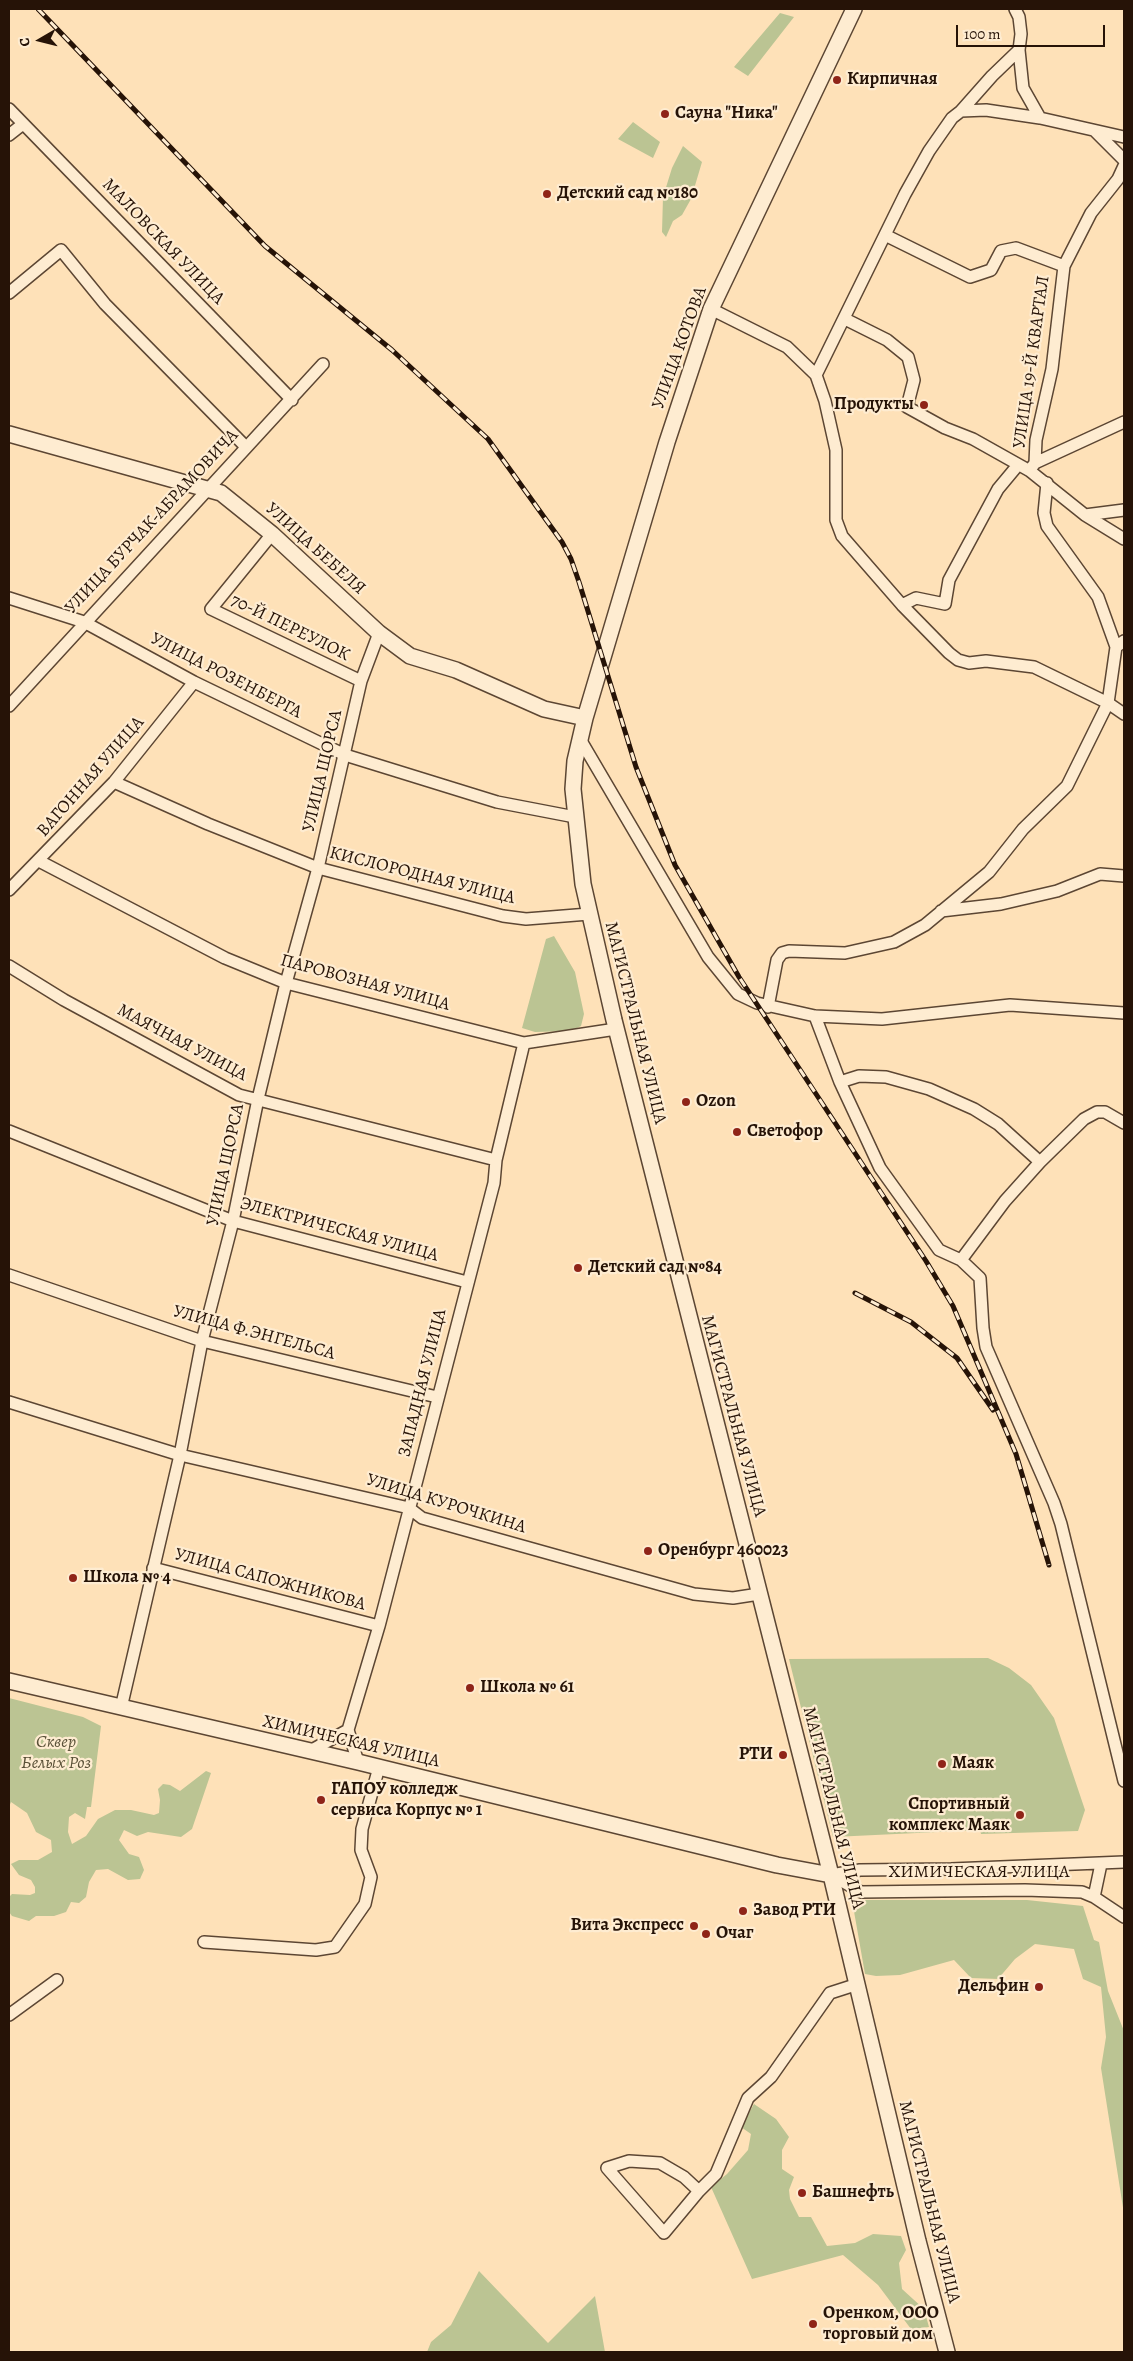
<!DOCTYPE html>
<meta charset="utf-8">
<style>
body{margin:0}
#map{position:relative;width:1133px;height:2361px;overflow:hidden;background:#fee1b8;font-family:Alegreya,serif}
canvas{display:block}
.frame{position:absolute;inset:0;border:10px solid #261307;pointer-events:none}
.north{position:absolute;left:15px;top:15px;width:50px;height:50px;-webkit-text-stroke:4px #feecd1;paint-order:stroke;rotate:262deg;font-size:14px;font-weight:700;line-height:20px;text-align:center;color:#261307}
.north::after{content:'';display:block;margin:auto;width:18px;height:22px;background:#261307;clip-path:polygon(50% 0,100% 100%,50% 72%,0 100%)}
.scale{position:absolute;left:956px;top:25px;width:149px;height:22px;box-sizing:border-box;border:2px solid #261307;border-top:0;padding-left:6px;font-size:15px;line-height:18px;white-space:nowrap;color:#261307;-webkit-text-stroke:4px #feecd1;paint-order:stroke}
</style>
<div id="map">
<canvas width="1133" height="2361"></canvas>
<div class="frame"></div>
<div class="north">С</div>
<div class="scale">100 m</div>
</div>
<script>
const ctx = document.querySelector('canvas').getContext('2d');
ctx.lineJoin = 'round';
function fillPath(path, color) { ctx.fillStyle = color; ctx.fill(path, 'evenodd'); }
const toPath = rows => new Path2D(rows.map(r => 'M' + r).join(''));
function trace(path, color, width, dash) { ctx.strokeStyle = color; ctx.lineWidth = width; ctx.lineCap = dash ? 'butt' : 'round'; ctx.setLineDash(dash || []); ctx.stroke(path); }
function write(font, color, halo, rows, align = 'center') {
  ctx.font = font + ' Alegreya,serif'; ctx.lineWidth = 4.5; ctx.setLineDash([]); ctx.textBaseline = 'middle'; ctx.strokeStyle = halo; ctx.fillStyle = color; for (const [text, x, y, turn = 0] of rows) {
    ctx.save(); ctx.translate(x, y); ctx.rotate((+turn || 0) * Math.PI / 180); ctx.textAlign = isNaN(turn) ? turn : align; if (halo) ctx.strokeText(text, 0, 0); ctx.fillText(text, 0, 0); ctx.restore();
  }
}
const green = toPath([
 [780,13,794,17,748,76,734,67],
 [633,122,660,142,653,158,618,139],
 [683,146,702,162,691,199,682,215,673,221,666,237,662,232,663,197,672,168],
 [554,936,575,972,584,1014,581,1026,571,1031,535,1032,522,1028,546,939],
 [988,1658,1009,1668,1031,1685,1054,1718,1085,1810,1078,1831,981,1834,980,1830,833,1837,789,1659],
 [9,1698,83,1717,101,1726,91,1807,87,1807,85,1819,75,1813,69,1817,68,1832,72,1844,86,1836,98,1819,115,1810,131,1810,154,1815,159,1813,160,1800,158,1789,163,1784,170,1785,180,1791,206,1771,211,1773,192,1829,181,1837,148,1832,137,1836,124,1830,119,1840,129,1854,139,1857,144,1870,140,1879,128,1880,108,1869,96,1870,89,1882,86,1897,79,1903,71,1902,66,1912,54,1916,36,1916,29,1921,12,1916,9,1912,9,1897,12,1894,30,1895,35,1893,35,1887,31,1880,19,1875,11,1864,19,1860,38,1860,52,1852,51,1840,36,1832,27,1813,11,1802,9,1807],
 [852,1900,1027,1900,1083,1906,1094,1940,1099,1942,1108,1991,1124,2031,1124,2214,1101,2068,1106,2037,1101,1987,1083,1979,1074,1949,1035,1944,1015,1959,998,1979,971,1978,954,1960,900,1975,876,1976,865,1974],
 [754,2104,776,2119,789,2137,782,2150,782,2169,794,2177,789,2190,790,2199,799,2217,811,2217,827,2246,855,2243,873,2234,901,2236,906,2250,899,2263,902,2289,924,2309,929,2327,911,2329,878,2285,843,2255,752,2279,711,2187,727,2174,748,2150,751,2134,741,2127],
 [479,2271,548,2343,595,2296,605,2352,427,2352,431,2342,451,2325]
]);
const minor = toPath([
 [1015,9,1019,17,1021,34,1019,50,1023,88,1040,118],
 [9,109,292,400],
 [961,111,992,76,1019,50],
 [1095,131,1124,160],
 [9,135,23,124],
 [885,235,970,277,991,270,1001,251,1016,248,1064,266],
 [9,293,61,250,105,304,246,447],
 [711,309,787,347,816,375,825,401,836,450,836,520,842,536,902,605,949,653,958,660,969,663,986,661,1034,667,1108,703,1124,714],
 [845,319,887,340,908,357,914,380,907,407,945,428,973,439,1030,471,1085,515,1124,539],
 [816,375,905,194,929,151,952,118,961,111,986,110,1040,118,1124,137],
 [1035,463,1036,440,1052,369,1064,266,1091,213,1118,179,1124,166],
 [1032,467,1035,463,1124,422],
 [1047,483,1044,513,1047,526,1098,597,1116,647],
 [1085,515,1124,510],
 [272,534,211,609,361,681],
 [9,598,84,622,194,682,345,755,497,802,575,817],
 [902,605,916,598,945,604,949,580,998,489,1018,465],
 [9,706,323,364],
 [580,739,708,957,738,994,757,1003,815,1016,882,1019,1010,1005,1124,1013],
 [114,782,208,824,318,868,503,916,526,919,589,914],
 [39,861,225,958,286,983,524,1043,616,1029],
 [9,890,114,782,194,682],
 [941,911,1001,904,1057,891,1100,874,1124,876],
 [9,966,64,1000,239,1095,496,1160],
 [768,1007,777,960,782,953,789,951,845,953,894,942,925,925,989,872,1023,829,1067,786,1108,703,1116,647,1124,641],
 [815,1016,840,1082,880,1168,939,1250,961,1260,980,1278,983,1328,986,1347,1054,1503,1061,1524,1124,1781],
 [840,1082,859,1076,886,1077,929,1089,974,1109,998,1124,1040,1162,1005,1201,961,1260],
 [9,1131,233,1221,467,1282],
 [1040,1162,1084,1119,1097,1112,1105,1112,1124,1123],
 [9,1275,202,1341,437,1397],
 [9,1402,180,1455,409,1508,422,1518,694,1594,733,1598,759,1594],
 [153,1568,379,1626],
 [121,1708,180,1455,202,1341,233,1221,258,1099,286,983,318,868,361,681,379,633],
 [348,1730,379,1626,494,1183,496,1160,524,1043],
 [310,1751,348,1730,358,1762],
 [831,1875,861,1892,1025,1890,1082,1892,1094,1897,1124,1917],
 [831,1875,860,1870,951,1869,1124,1862],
 [1094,1897,1101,1864],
 [204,1942,316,1950,335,1947,365,1904,371,1877,361,1850,362,1829,379,1767],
 [9,2015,57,1980],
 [699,2191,664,2233,607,2168,629,2161,660,2163,684,2177,699,2191,716,2174,748,2098,771,2077,830,1993,858,1984]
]);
const tertiary = toPath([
 [854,9,711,309,667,442,585,718,575,761,573,789,583,884,614,1020,831,1875,918,2241,947,2352],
 [9,434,221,493,272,534,379,633,410,656,456,670,544,709,585,718],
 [9,1681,358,1762,777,1865,831,1875]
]);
const rail = toPath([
 [38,9,265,246,392,350,488,439,562,542,571,559,579,582,636,767,675,865,739,977,926,1261,953,1306,1016,1454,1049,1565],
 [855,1293,911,1322,957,1358,993,1410]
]);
const markers = [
 [837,80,5,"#8f2418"],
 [665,114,5,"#8f2418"],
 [547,194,5,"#8f2418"],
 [924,405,5,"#8f2418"],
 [686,1102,5,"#8f2418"],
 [737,1132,5,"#8f2418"],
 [578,1268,5,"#8f2418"],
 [648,1551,5,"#8f2418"],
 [73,1578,5,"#8f2418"],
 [470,1688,5,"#8f2418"],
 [783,1755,5,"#8f2418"],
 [942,1764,5,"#8f2418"],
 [321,1800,5,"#8f2418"],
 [1020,1815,5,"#8f2418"],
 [743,1911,5,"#8f2418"],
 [694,1926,5,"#8f2418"],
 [706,1934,5,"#8f2418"],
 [1039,1987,5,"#8f2418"],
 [802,2193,5,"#8f2418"],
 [813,2324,5,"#8f2418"]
];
const poiNames = [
 ["Кирпичная",847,80],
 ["Сауна \"Ника\"",675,114],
 ["Детский сад №180",557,194],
 ["Продукты",914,405,"right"],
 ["Ozon",696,1102],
 ["Светофор",747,1132],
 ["Детский сад №84",588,1268],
 ["Оренбург 460023",658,1551],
 ["Школа № 4",83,1578],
 ["Школа № 61",480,1688],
 ["РТИ",773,1755,"right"],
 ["Маяк",952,1764],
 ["ГАПОУ колледж",331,1790],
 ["сервиса Корпус № 1",331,1811],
 ["Спортивный",1010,1805,"right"],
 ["комплекс Маяк",1010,1826,"right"],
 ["Завод РТИ",753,1911],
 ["Вита Экспресс",684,1926,"right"],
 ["Очаг",716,1934],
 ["Дельфин",1029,1987,"right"],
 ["Башнефть",812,2193],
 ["Оренком, ООО",823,2314],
 ["торговый дом",823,2335]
];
const streetNames = [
 ["МАЛОВСКАЯ УЛИЦА",163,242,46],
 ["УЛИЦА КОТОВА",680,348,-70],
 ["УЛИЦА 19-Й КВАРТАЛ",1032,362,-82],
 ["УЛИЦА БУРЧАК-АБРАМОВИЧА",152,522,-47],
 ["УЛИЦА БЕБЕЛЯ",315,549,42],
 ["70-Й ПЕРЕУЛОК",290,628,26],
 ["УЛИЦА РОЗЕНБЕРГА",226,676,27],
 ["УЛИЦА ЩОРСА",323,771,-77],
 ["ВАГОННАЯ УЛИЦА",91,777,-49],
 ["КИСЛОРОДНАЯ УЛИЦА",422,876,14],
 ["ПАРОВОЗНАЯ УЛИЦА",365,983,15],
 ["МАГИСТРАЛЬНАЯ УЛИЦА",635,1023,76],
 ["МАЯЧНАЯ УЛИЦА",182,1043,28],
 ["УЛИЦА ЩОРСА",226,1165,-78],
 ["ЭЛЕКТРИЧЕСКАЯ УЛИЦА",339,1230,15],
 ["УЛИЦА Ф.ЭНГЕЛЬСА",254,1333,15],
 ["ЗАПАДНАЯ УЛИЦА",423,1383,-76],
 ["МАГИСТРАЛЬНАЯ УЛИЦА",733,1416,75],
 ["УЛИЦА КУРОЧКИНА",446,1504,17],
 ["УЛИЦА САПОЖНИКОВА",270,1580,15],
 ["ХИМИЧЕСКАЯ УЛИЦА",351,1742,13],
 ["МАГИСТРАЛЬНАЯ УЛИЦА",833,1808,76],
 ["ХИМИЧЕСКАЯ УЛИЦА",979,1873],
 ["МАГИСТРАЛЬНАЯ УЛИЦА",929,2202,76]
];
const parkNames = [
 ["Сквер",56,1743],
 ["Белых Роз",56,1764]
];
fillPath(green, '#bbc493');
trace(minor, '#5c4633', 14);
trace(tertiary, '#5c4633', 18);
trace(minor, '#feecd1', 11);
trace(tertiary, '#feecd1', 15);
trace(rail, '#261307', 5);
trace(rail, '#feecd1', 3, [9]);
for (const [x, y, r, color] of markers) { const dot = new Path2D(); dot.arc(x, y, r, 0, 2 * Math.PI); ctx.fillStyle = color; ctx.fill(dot); trace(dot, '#feecd1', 2); }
write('bold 18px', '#261307', '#feecd1', poiNames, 'left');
write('18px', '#261307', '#feecd1', streetNames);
write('italic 18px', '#5a5138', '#feecd1', parkNames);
</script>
